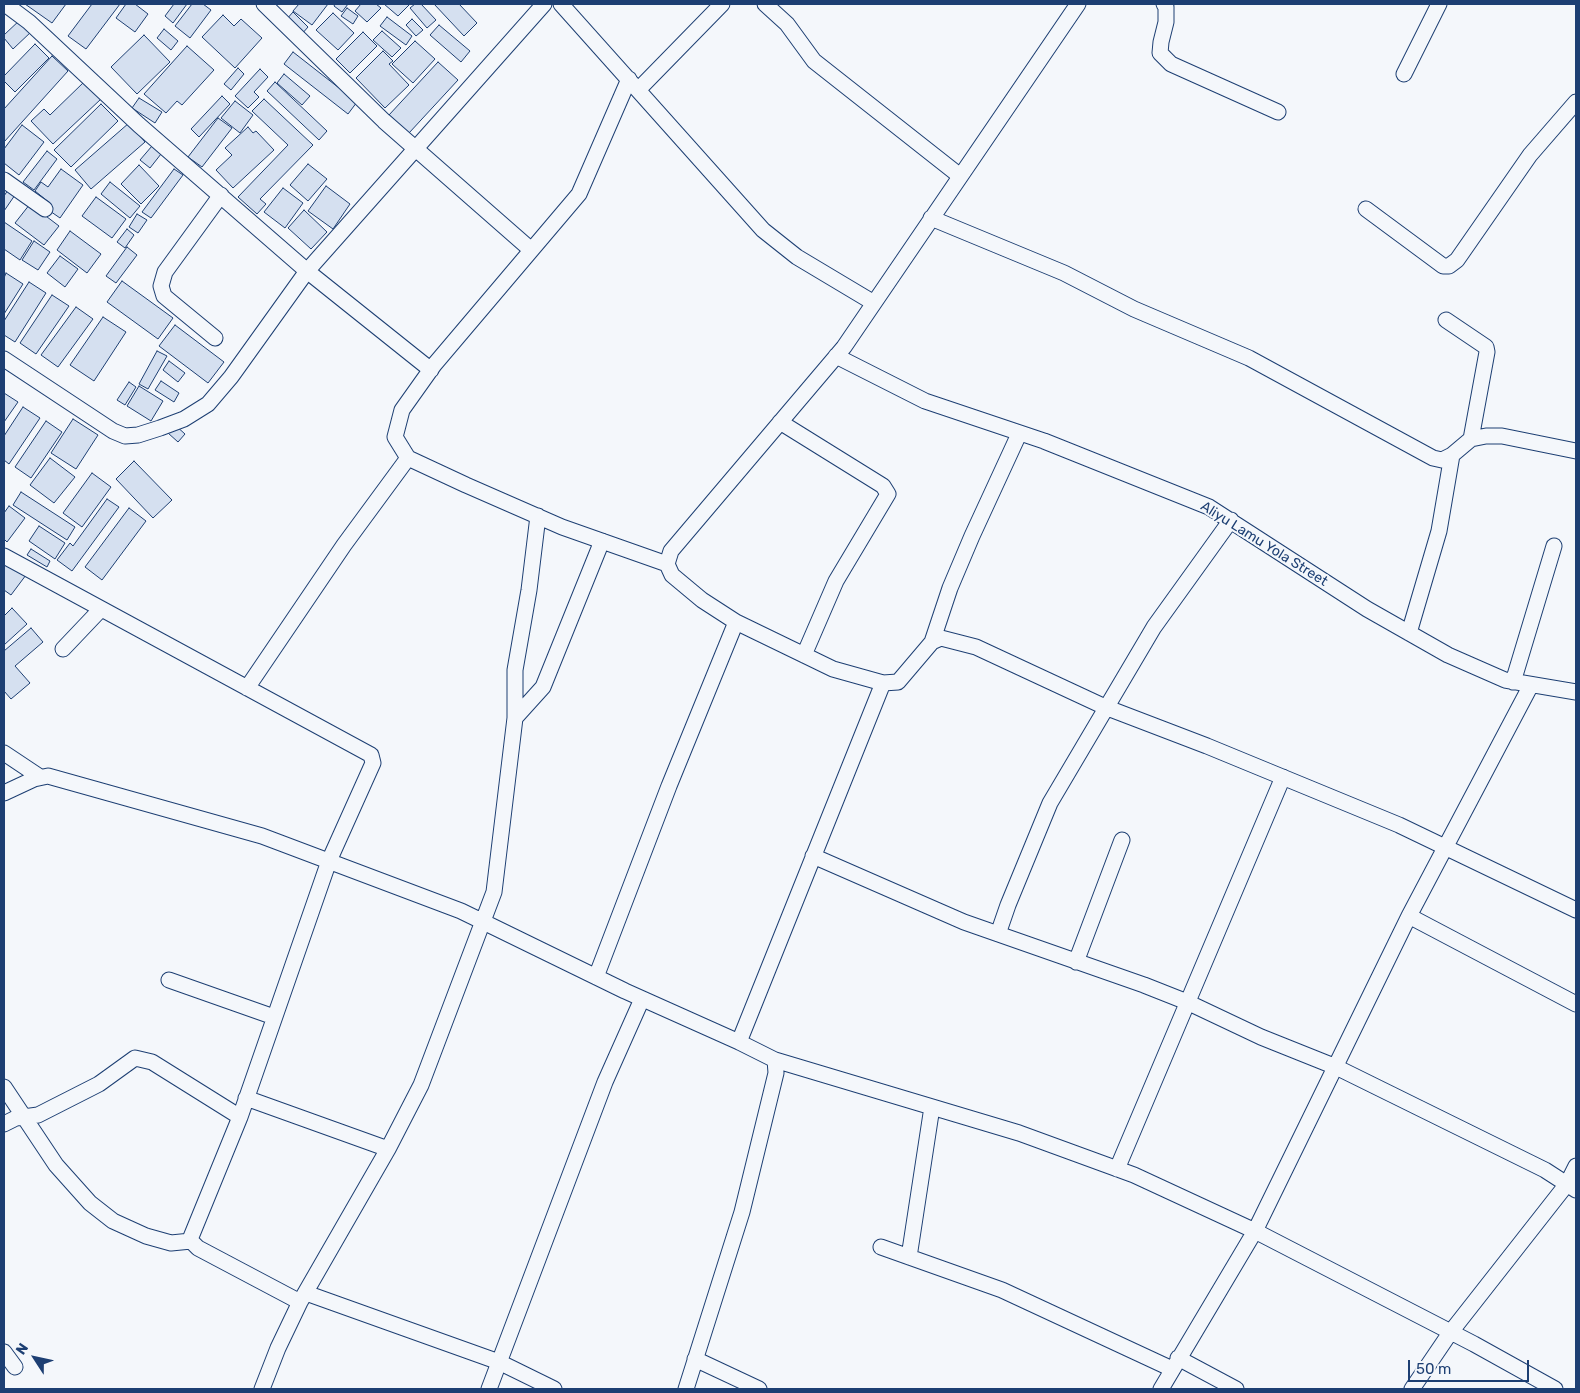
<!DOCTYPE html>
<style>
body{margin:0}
#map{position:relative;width:1580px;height:1393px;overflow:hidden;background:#f4f7fb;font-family:Rubik,sans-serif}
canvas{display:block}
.frame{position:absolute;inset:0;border:5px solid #1d3f73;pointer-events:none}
.north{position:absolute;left:10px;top:1333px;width:50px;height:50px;-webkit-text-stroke:4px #f4f7fb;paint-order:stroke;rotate:305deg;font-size:14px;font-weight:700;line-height:20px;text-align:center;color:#1d3f73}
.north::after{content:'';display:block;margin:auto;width:18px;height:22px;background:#1d3f73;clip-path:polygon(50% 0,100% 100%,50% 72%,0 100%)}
.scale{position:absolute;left:1408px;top:1360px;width:121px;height:22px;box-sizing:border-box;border:2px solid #1d3f73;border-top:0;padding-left:6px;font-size:15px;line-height:18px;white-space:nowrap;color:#1d3f73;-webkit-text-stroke:4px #f4f7fb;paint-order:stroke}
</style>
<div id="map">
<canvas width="1580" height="1393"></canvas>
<div class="frame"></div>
<div class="north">N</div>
<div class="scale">50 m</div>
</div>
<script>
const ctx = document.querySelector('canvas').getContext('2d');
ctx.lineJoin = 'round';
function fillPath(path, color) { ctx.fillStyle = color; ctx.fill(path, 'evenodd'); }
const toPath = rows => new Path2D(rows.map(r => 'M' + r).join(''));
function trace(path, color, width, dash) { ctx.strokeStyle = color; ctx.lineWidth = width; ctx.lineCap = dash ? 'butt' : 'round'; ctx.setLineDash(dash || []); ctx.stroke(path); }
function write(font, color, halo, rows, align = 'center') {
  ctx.font = font + ' Rubik,sans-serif'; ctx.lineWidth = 4; ctx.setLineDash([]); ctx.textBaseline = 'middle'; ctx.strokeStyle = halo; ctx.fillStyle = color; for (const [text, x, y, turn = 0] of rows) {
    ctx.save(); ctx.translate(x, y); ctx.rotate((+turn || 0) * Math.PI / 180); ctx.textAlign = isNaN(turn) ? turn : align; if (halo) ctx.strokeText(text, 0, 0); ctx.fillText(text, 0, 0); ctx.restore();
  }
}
const building = toPath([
 [25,4,66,4,52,23,25,4],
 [92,4,120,4,86,49,68,36,92,4],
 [126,4,135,4,148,14,135,32,116,18,126,4],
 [174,4,187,4,173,23,165,16,174,4],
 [192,4,203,4,211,10,190,38,175,26,192,4],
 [299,4,328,4,312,25,293,11,299,4],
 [335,4,348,4,342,12,334,6,335,4],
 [361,4,376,4,381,8,367,22,355,11,361,4],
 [384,4,410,4,398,16,384,4],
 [415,4,421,4,436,20,427,28,410,8,415,4],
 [434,4,459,4,477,23,464,36,434,4],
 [347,8,358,16,353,24,341,16,347,8],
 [293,12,308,27,301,35,286,20,293,12],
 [333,13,354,33,338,50,316,30,333,13],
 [223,15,234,26,241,19,262,38,235,68,202,37,223,15],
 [387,17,412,36,406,45,380,26,387,17],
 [21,19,32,31,13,49,4,38,4,35,21,19],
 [412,19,423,30,416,36,406,25,412,19],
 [439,25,470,51,461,62,430,35,439,25],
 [164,29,178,41,171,50,157,38,164,29],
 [382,31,401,48,392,57,373,40,382,31],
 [363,32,377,46,350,73,336,59,363,32],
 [144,35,170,62,137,94,111,67,144,35],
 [415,41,435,59,413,83,392,64,415,41],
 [35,44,49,58,15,92,4,81,4,76,35,44],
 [187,46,214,70,182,105,177,101,166,113,144,94,187,46],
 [383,51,393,61,389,64,409,85,385,108,356,78,383,51],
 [293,52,357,102,348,114,284,64,293,52],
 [52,56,68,71,4,142,4,109,52,56],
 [438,62,458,80,409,133,389,115,438,62],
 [238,68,244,74,231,90,224,84,238,68],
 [260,69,268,77,254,92,259,97,248,108,235,96,260,69],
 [284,74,310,96,302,105,277,83,284,74],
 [84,82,101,99,53,144,31,121,44,109,50,115,84,82],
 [275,82,327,131,319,140,267,91,275,82],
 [222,96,230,104,199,137,191,129,222,96],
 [139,98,162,112,155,123,132,108,139,98],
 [264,99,313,145,260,199,266,204,257,214,238,197,288,145,252,111,264,99],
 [235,101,253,115,240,133,221,118,235,101],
 [101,104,118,121,71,167,54,150,101,104],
 [218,118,232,128,202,167,188,157,218,118],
 [129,123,145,142,91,189,75,170,129,123],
 [22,125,44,142,19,175,4,163,4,149,22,125],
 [248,127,253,133,256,131,274,150,233,188,216,170,232,155,225,148,248,127],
 [152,146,161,154,150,168,140,160,152,146],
 [47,151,57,159,34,190,23,182,47,151],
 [308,164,327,179,308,201,290,185,308,164],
 [139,165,159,186,141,204,121,184,139,165],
 [61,169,83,185,60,218,47,209,51,204,35,191,41,182,48,187,61,169],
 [174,169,183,175,151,218,142,212,174,169],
 [110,182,140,206,130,218,101,194,110,182],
 [326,186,350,204,333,229,308,211,326,186],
 [283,188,303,203,285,228,264,212,283,188],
 [8,190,15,195,4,211,4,196,8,190],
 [96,197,126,219,112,238,82,216,96,197],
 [30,204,59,226,44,245,15,223,30,204],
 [304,210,327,232,311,249,288,228,304,210],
 [137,214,147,220,138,233,129,227,137,214],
 [4,222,32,241,20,260,4,249,4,222],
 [127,229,134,235,125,248,117,242,127,229],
 [70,231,101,254,87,273,57,250,70,231],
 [34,241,50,252,38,270,22,260,34,241],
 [127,247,137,255,116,283,106,276,127,247],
 [60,256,78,269,65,287,47,273,60,256],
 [6,273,23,284,4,314,4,278,6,273],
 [122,281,173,318,158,339,107,302,122,281],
 [29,282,46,293,15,342,4,335,4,321,29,282],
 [52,295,69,306,36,354,20,343,52,295],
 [76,307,93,319,58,367,41,355,76,307],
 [103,317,126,332,94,381,70,365,103,317],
 [175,325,224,362,208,383,159,346,175,325],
 [157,351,167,356,148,389,139,384,157,351],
 [169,361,185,373,178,382,163,370,169,361],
 [161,381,179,393,174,402,155,390,161,381],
 [129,382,136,387,125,405,117,400,129,382],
 [139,386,163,401,151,421,127,406,139,386],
 [4,393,18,402,4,422,4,393],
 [23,407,40,418,9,464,4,460,4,436,23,407],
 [73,419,98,435,76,469,51,453,73,419],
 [46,421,62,432,31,478,15,467,46,421],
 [175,425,185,434,178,442,168,433,175,425],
 [50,458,75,477,54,503,30,485,50,458],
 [134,461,172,500,153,518,116,479,134,461],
 [92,473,111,487,82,527,63,513,92,473],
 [21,492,75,527,67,540,13,505,21,492],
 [107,499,119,507,72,571,57,560,70,543,73,546,107,499],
 [9,506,25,518,7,542,4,539,4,513,9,506],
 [129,508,146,521,102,580,85,567,129,508],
 [39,526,65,543,55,559,29,541,39,526],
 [31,549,50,561,47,567,27,555,31,549],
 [4,558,26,575,11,595,4,590,4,558],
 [12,608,27,624,4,645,4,616,12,608],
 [31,628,43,642,15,666,30,683,11,699,4,691,4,651,31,628]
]);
const street = toPath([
 [5,4,29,22,139,125,307,271,431,370],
 [264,4,384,121,530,249],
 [561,4,763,230,797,257,874,303],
 [765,4,787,24,814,61,960,176],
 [1078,4,844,347,671,551,667,564,672,575,702,600,736,622,833,669,883,683,898,682,932,642,941,638,976,647,1105,707,1207,746,1399,825,1576,910],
 [1164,4,1166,7,1166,22,1161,42,1160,53,1171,64,1278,112],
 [1404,74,1439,4],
 [629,79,579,194,434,365,402,410,395,437,408,458,466,485,562,527,667,564],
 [638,90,722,4],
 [4,180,45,209],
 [1366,209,1443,266,1449,266,1457,260,1530,155,1576,102],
 [931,218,1064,273,1134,309,1249,358,1433,458,1442,460,1452,455,1471,439,1486,436,1502,436,1576,451],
 [1446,320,1486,347,1487,352,1471,439],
 [215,338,164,296,161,286,165,272,221,195],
 [836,356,925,401,1044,441,1209,507,1367,609,1448,655,1505,680,1576,692],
 [4,359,113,431,125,436,138,435,160,428,184,419,208,404,231,377,307,271,544,4],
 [780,422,883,486,888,494,836,581,804,655],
 [4,556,371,755,373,763,329,861,240,1117,191,1237,191,1241,198,1248,300,1302],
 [1409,633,1439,531,1452,455],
 [932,642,950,588,972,536,1019,434],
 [63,649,101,609],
 [1513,682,1554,546],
 [247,688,344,545,408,458],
 [515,718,543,687,602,541],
 [4,753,40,777],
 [4,793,34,779,48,776,262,836,461,911,625,991,739,1042,775,1060,776,1073,742,1212,686,1389],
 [813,856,964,922,1144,985,1187,1002,1261,1037,1336,1067,1545,1170,1576,1190],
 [1409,916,1576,1004],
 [998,934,1008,905,1050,803,1154,627,1231,520],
 [1076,962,1122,840],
 [596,977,669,786,736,622],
 [169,980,274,1017],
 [739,1042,883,683],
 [775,1060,1019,1133,1134,1175,1255,1231,1474,1344,1555,1389],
 [4,1087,56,1165,90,1203,113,1221,146,1236,171,1243,191,1241],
 [246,1098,388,1149],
 [4,1124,16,1118,38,1115,99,1084,135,1058,152,1062,240,1117],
 [1117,1169,1283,777],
 [881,1247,1002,1290,1172,1369],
 [909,1257,932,1107],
 [306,1293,499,1362,554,1389],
 [4,1352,15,1367],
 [1178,1358,1236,1389],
 [695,1359,759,1389],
 [262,1389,278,1348,300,1302,388,1149,421,1085,494,892,515,718,515,670,529,590,538,516],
 [489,1389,605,1082,642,999],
 [1161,1389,1255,1231,1409,916,1531,685],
 [1412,1389,1450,1333,1567,1184,1576,1166]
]);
const streetNames = [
 ["Aliyu Lamu Yola Street",1264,544,32]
];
fillPath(building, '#d5e0f0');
trace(building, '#1d3f73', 1);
trace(street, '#1d3f73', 17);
trace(street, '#f4f7fb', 15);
write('14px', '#1d3f73', '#f4f7fb', streetNames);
</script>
